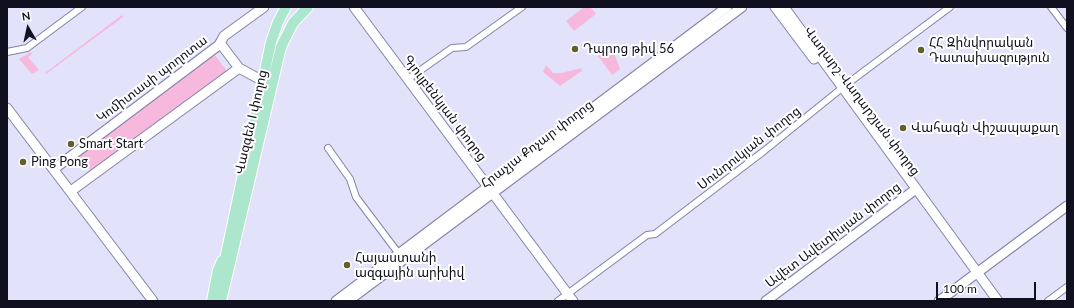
<!DOCTYPE html>
<meta charset="utf-8">
<style>
body{margin:0}
#map{position:relative;width:1074px;height:308px;overflow:hidden;background:#e2e3fb;font-family:Lato,sans-serif}
canvas{display:block}
.frame{position:absolute;inset:0;border:8px solid #10101e;pointer-events:none}
.north{position:absolute;left:8px;top:8px;width:40px;height:40px;-webkit-text-stroke:3px #fff;paint-order:stroke;rotate:351deg;font-size:11px;font-weight:700;line-height:16px;text-align:center;color:#10101e}
.north::after{content:'';display:block;margin:auto;width:14px;height:18px;background:#10101e;clip-path:polygon(50% 0,100% 100%,50% 72%,0 100%)}
.scale{position:absolute;left:936px;top:282px;width:100px;height:18px;box-sizing:border-box;border:2px solid #10101e;border-top:0;padding-left:5px;font-size:12px;line-height:14px;white-space:nowrap;color:#10101e;-webkit-text-stroke:3px #fff;paint-order:stroke}
</style>
<div id="map">
<canvas width="1074" height="308"></canvas>
<div class="frame"></div>
<div class="north">N</div>
<div class="scale">100 m</div>
</div>
<script>
const ctx = document.querySelector('canvas').getContext('2d');
ctx.lineJoin = 'round';
function fillPath(path, color) { ctx.fillStyle = color; ctx.fill(path, 'evenodd'); }
const toPath = rows => new Path2D(rows.map(r => 'M' + r).join(''));
function trace(path, color, width, dash) { ctx.strokeStyle = color; ctx.lineWidth = width; ctx.lineCap = dash ? 'butt' : 'round'; ctx.setLineDash(dash || []); ctx.stroke(path); }
function write(font, color, halo, rows, align = 'center') {
  ctx.font = font + ' Lato,"Noto Sans Armenian",sans-serif'; ctx.lineWidth = 4; ctx.setLineDash([]); ctx.textBaseline = 'middle'; ctx.strokeStyle = halo; ctx.fillStyle = color; for (const [text, x, y, turn = 0] of rows) {
    ctx.save(); ctx.translate(x, y); ctx.rotate((+turn || 0) * Math.PI / 180); ctx.textAlign = isNaN(turn) ? turn : align; if (halo) ctx.strokeText(text, 0, 0); ctx.fillText(text, 0, 0); ctx.restore();
  }
}
const green = toPath([
 [584,7,590,7,596,14,574,31,566,21],
 [122,15,123,17,46,74,45,73],
 [615,44,614,53,620,69,612,75,598,56],
 [31,52,32,54,28,57,39,70,32,74,19,59],
 [214,54,227,71,91,171,78,154],
 [546,65,553,73,561,73,581,68,582,71,560,86,543,72]
]);
const street = toPath([
 [1051,7,1067,28],
 [7,52,27,48,82,7],
 [408,79,452,48,466,47,522,7],
 [328,148,350,179,356,197,399,254],
 [558,301,647,235,655,234,764,151,847,84,950,7],
 [1048,301,1067,287]
]);
const secondary = toPath([
 [354,7,573,301],
 [775,7,814,59],
 [784,7,998,301],
 [220,43,239,68,263,81],
 [7,108,153,301],
 [54,169,219,45,224,36,264,7],
 [71,191,239,68],
 [336,301,727,7],
 [348,301,742,7],
 [766,301,916,189],
 [939,301,1067,206]
]);
const primary = toPath([
 [223,269,271,42,278,22,286,7],
 [212,301,218,270,222,261],
 [221,301,281,47,293,23,308,7]
]);
const markers = [
 [575,49,4,"#635e2a"],
 [921,50,4,"#635e2a"],
 [903,128,4,"#635e2a"],
 [71,144,4,"#635e2a"],
 [23,162,4,"#635e2a"],
 [347,265,4,"#635e2a"]
];
const poiNames = [
 ["ՀՀ Զինվորական",929,43],
 ["Դատախազություն",929,58],
 ["Դպրոց թիվ 56",583,49],
 ["Վահագն Վիշապաքաղ",911,128],
 ["Smart Start",79,144],
 ["Ping Pong",31,162],
 ["Հայաստանի",355,258],
 ["ազգային արխիվ",355,273]
];
const streetNames = [
 ["Կոմիտասի պողոտա",152,79,-37],
 ["Վաղարշ Վաղարշյան փողոց",862,101,53],
 ["Գյուլբենկյան փողոց",445,108,53],
 ["Վազգեն I փողոց",251,122,-77],
 ["Հրաչյա Քոչար փողոց",537,144,-37],
 ["Սունդուկյան փողոց",749,148,-38],
 ["Ավետ Ավետիսյան փողոց",833,235,-37]
];
fillPath(green, '#f6b8dc');
trace(street, '#8283a7', 8);
trace(secondary, '#8283a7', 11);
trace(primary, '#fff', 12);
trace(street, '#fff', 6);
trace(secondary, '#fff', 9);
trace(primary, '#ace6cc', 10);
for (const [x, y, r, color] of markers) { const dot = new Path2D(); dot.arc(x, y, r, 0, 2 * Math.PI); ctx.fillStyle = color; ctx.fill(dot); trace(dot, '#fff', 1.5); }
write('13px', '#10101e', '#fff', poiNames, 'left');
write('13px', '#10101e', '#fff', streetNames);
</script>
